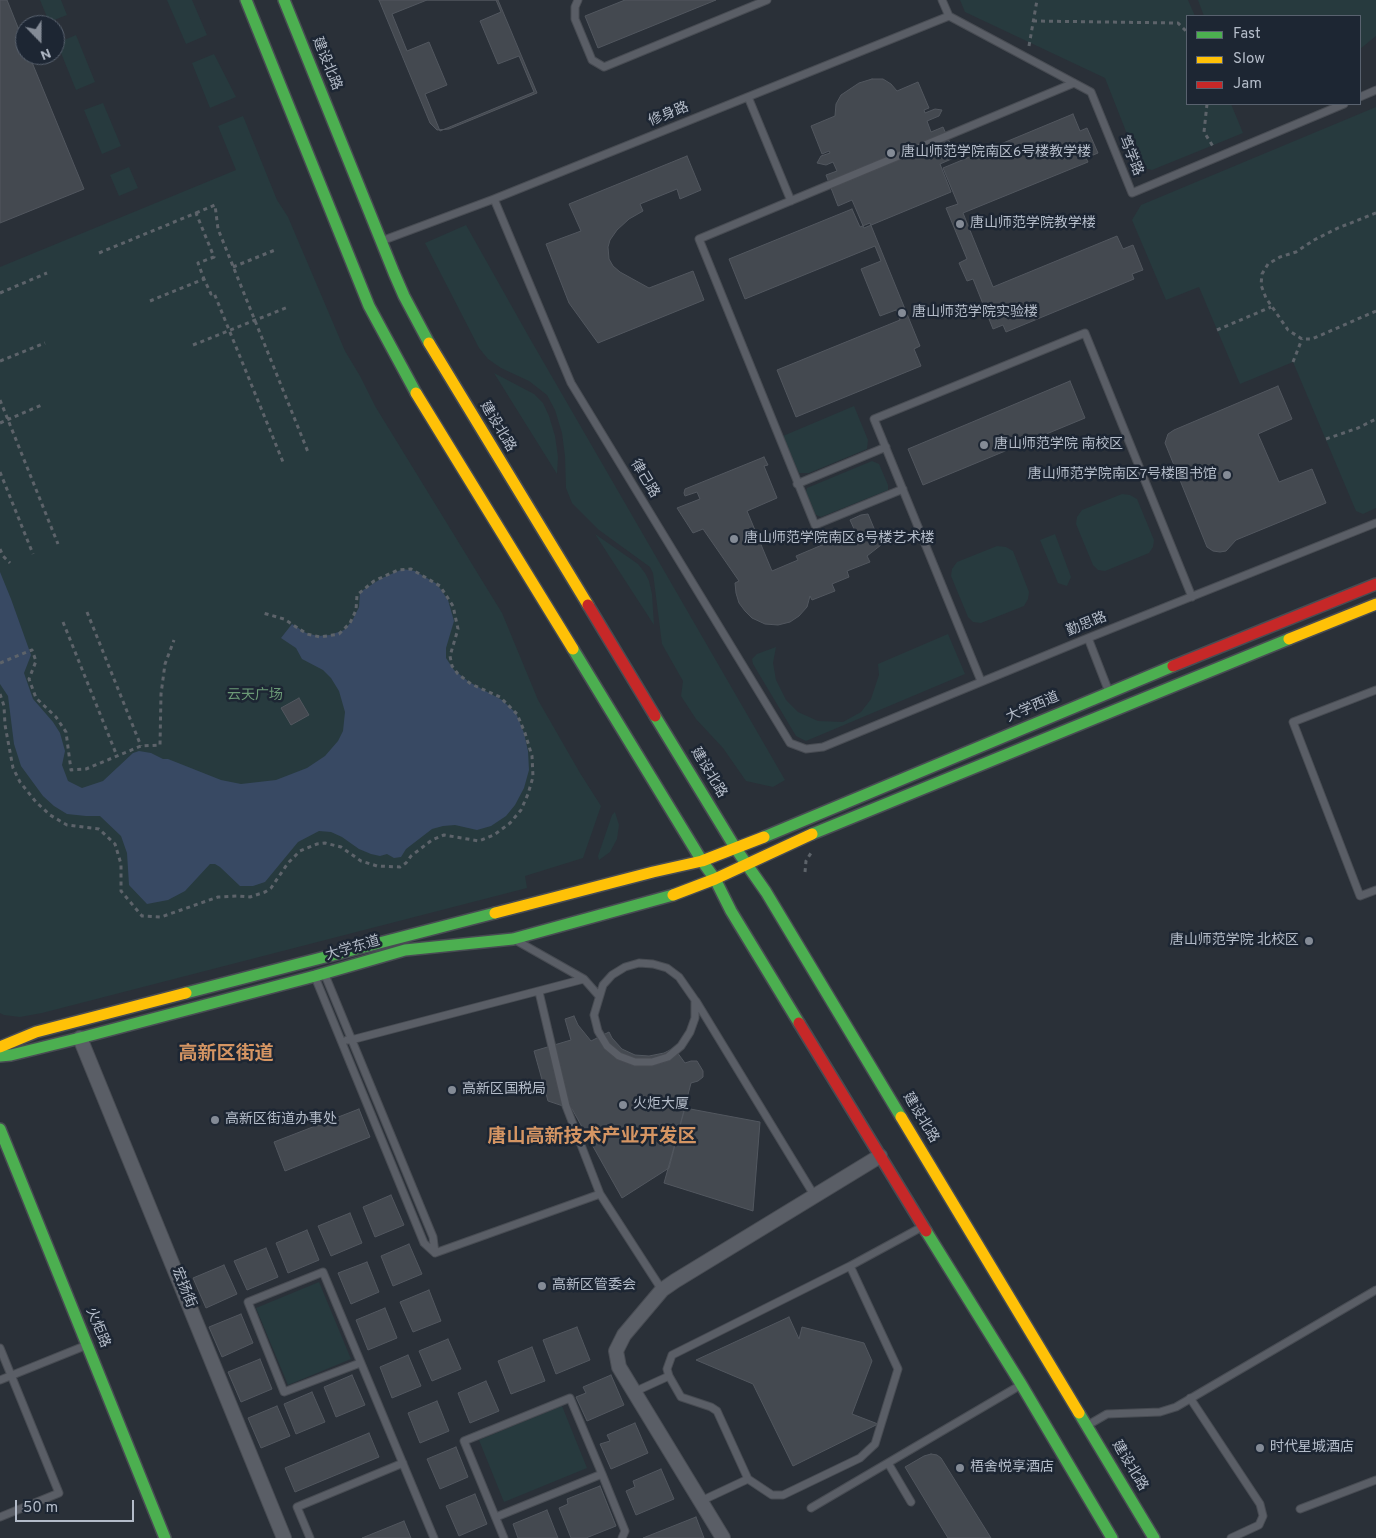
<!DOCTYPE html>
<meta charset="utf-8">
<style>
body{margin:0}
#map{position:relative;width:1376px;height:1538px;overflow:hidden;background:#2a3038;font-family:Overpass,sans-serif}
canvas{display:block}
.legend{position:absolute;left:1186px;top:15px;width:175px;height:90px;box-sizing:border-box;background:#1d2633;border:1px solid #59626f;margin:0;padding:6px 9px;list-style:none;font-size:15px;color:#b4bcc9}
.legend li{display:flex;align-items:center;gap:10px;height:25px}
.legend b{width:25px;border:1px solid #59626f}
.north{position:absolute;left:15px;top:15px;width:50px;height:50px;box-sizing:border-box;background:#1d2633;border:1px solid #59626f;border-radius:50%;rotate:158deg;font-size:14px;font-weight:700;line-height:20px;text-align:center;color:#b4bcc9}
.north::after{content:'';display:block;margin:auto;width:18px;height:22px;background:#848b96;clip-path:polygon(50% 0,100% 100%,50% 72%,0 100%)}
.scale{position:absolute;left:15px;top:1500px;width:119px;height:22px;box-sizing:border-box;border:2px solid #b4bcc9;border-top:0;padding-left:6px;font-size:15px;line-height:18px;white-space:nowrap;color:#b4bcc9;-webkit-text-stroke:4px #1d2633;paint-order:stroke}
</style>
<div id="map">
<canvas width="1376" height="1538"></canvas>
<ul class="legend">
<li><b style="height:6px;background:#4caf50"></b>Fast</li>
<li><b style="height:6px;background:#ffc107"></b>Slow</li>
<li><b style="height:6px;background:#c62828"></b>Jam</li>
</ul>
<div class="north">N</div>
<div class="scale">50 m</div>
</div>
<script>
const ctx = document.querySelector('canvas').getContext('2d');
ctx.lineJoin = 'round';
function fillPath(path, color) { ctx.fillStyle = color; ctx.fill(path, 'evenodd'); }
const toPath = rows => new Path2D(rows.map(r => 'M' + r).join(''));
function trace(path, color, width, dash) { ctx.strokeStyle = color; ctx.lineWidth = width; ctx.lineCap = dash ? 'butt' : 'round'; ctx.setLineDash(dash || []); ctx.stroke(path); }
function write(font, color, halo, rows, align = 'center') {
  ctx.font = font + ' Overpass,"Noto Sans SC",sans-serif'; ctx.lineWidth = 5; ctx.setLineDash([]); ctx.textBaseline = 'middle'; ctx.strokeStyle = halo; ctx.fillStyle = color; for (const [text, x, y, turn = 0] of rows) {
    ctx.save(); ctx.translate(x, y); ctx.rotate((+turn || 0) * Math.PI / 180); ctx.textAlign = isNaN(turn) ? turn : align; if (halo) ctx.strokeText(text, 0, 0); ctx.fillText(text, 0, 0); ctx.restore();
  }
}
const green = toPath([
 [40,0,61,0,67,15,49,22],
 [167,0,192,0,207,35,186,44],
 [960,0,1188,0,1195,16,1187,16,1187,104,1231,104,1243,133,1152,170,1140,167,1105,78,965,12],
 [1198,0,1376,0,1376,36,1360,49,1360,16,1204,16],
 [76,35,95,82,76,90,57,43],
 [214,54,236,97,210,108,192,63],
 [103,103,121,146,102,154,84,110],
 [1376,107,1376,508,1363,514,1356,511,1293,362,1240,384,1199,287,1166,300,1132,220,1141,205],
 [243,116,277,200,288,217,345,351,360,376,375,406,502,613,538,700,580,773,601,806,583,858,525,876,527,888,42,1013,20,1017,4,1015,0,1013,0,267,236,170,218,126],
 [129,167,138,188,119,196,110,175],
 [466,225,529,337,785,780,773,787,746,781,723,748,696,719,681,696,683,681,662,644,653,573,650,567,599,530,572,503,566,488,565,456,562,433,555,410,547,395,529,381,501,368,488,359,479,348,425,243],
 [494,373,534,394,543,403,549,416,555,436,558,457,557,474],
 [854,406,868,440,867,449,809,473,799,473,783,436],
 [872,461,879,464,888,485,888,490,821,517,816,515,806,492,807,488],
 [1122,494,1130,495,1137,499,1154,540,1153,547,1149,553,1105,571,1098,570,1093,565,1076,524,1077,517,1082,510],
 [595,534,638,564,645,573,649,581,652,594,654,625],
 [1055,534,1071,577,1067,586,1058,583,1040,540],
 [997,546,1006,547,1013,551,1029,592,1028,599,1024,606,981,623,973,622,968,617,951,576,952,569,957,562],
 [948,634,965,674,806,741,796,736,753,664,752,659,757,654,776,647,773,663,776,680,786,700,798,712,818,721,843,722,861,712,871,699,879,675,878,664],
 [615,812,619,825,617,839,610,852,599,860,598,856,612,815],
 [319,1282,351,1359,288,1385,256,1308],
 [562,1406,587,1468,504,1502,479,1440]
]);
const water = toPath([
 [403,569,415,571,437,584,448,600,454,621,446,648,446,658,454,670,469,682,502,700,516,713,524,733,528,751,529,770,524,788,515,805,506,816,491,826,477,830,455,825,443,826,432,829,406,849,401,857,394,858,387,854,380,856,371,854,359,849,342,837,331,832,319,831,298,842,265,882,253,886,240,886,220,867,215,864,210,864,185,891,168,900,147,904,129,885,127,853,121,836,100,816,86,816,67,814,54,806,43,796,21,766,14,744,8,696,0,684,0,572,11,599,31,655,24,673,33,699,53,722,60,733,65,751,62,765,68,781,82,788,103,781,133,753,139,751,151,753,163,759,168,759,221,780,241,784,276,780,307,768,325,756,338,741,343,731,345,712,339,691,331,678,323,670,302,659,296,648,281,638,292,624,306,633,318,636,330,635,344,630,352,621,359,607,360,592,382,578]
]);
const building = toPath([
 [0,0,7,0,25,45,25,55,29,55,84,189,0,223,0,0],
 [379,0,498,0,537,93,449,129,437,130,430,123,379,0],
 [427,0,496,0,501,12,480,21,498,64,519,56,534,92,440,131,425,94,447,85,429,42,407,51,392,14,427,0],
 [625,0,716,0,598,48,585,16,625,0],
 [872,79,883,79,891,84,897,91,918,82,929,108,924,110,925,113,935,109,942,110,939,116,927,121,931,132,943,127,956,157,940,164,951,192,864,228,852,200,838,206,826,175,837,171,833,162,826,165,817,163,821,156,830,153,829,151,822,154,811,126,835,116,836,104,841,95,859,83,872,79],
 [1073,114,1080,131,1087,128,1098,153,1086,158,1088,162,963,213,993,287,1117,236,1123,249,1133,245,1143,270,1132,274,1134,279,1006,332,1003,325,993,329,973,279,967,281,959,263,967,259,946,208,958,204,943,168,1073,114],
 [687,156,701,190,680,199,677,189,640,204,643,211,629,219,617,230,610,240,608,247,609,259,613,266,620,272,649,288,693,271,704,300,598,343,569,303,546,244,581,231,569,204,687,156],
 [852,209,860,227,870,223,920,346,914,349,921,366,796,417,777,370,900,320,896,310,880,316,861,269,881,261,875,246,745,299,729,259,852,209],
 [1070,381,1085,418,923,485,908,449,1070,381],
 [1278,386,1292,419,1258,434,1279,482,1312,469,1326,503,1236,540,1226,551,1220,552,1213,551,1207,547,1165,443,1168,434,1174,430,1278,386],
 [764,457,768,465,764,466,777,498,747,511,772,571,798,560,796,556,855,531,850,520,861,515,868,514,881,545,867,556,870,562,847,571,849,577,832,584,835,591,812,600,810,596,807,607,799,616,790,622,778,625,765,624,752,618,745,611,739,603,736,593,735,583,739,581,703,529,693,533,677,508,700,499,697,492,685,496,684,493,685,489,764,457],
 [299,698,309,715,291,725,281,708,299,698],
 [574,1016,578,1025,591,1041,609,1032,612,1038,622,1049,635,1055,649,1056,664,1053,674,1048,685,1063,691,1061,697,1061,703,1071,703,1077,698,1081,691,1083,669,1168,622,1198,572,1109,548,1101,534,1051,571,1040,565,1019,574,1016],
 [685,1108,760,1122,753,1211,664,1183,685,1108],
 [359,1109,370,1137,285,1171,274,1142,359,1109],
 [391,1195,404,1225,375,1237,363,1207,391,1195],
 [350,1213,362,1243,331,1256,318,1226,350,1213],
 [307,1230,319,1260,288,1273,276,1243,307,1230],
 [409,1244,422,1274,393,1286,381,1256,409,1244],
 [266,1248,278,1277,247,1290,234,1261,266,1248],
 [367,1262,379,1292,351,1304,338,1273,367,1262],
 [224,1265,237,1294,206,1308,193,1278,224,1265],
 [429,1290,441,1321,413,1332,400,1302,429,1290],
 [385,1308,397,1338,368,1350,356,1320,385,1308],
 [241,1314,253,1343,222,1357,209,1327,241,1314],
 [789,1317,799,1339,802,1327,864,1343,872,1361,852,1414,878,1424,793,1466,753,1384,696,1360,789,1317],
 [577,1327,590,1360,556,1374,543,1340,577,1327],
 [448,1339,461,1369,432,1381,419,1351,448,1339],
 [532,1347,545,1381,511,1394,498,1361,532,1347],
 [408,1355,421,1386,392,1398,380,1367,408,1355],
 [260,1359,272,1389,241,1402,228,1372,260,1359],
 [352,1375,365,1405,336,1417,324,1387,352,1375],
 [611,1375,624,1405,587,1421,576,1397,586,1393,583,1387,611,1375],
 [486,1381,499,1411,470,1423,458,1393,486,1381],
 [312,1392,325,1422,296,1434,284,1404,312,1392],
 [437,1401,449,1431,420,1443,408,1413,437,1401],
 [277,1406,290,1436,261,1448,248,1418,277,1406],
 [635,1423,648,1453,611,1469,600,1444,610,1441,607,1435,635,1423],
 [369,1433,379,1457,295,1492,285,1468,369,1433],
 [456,1447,468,1477,440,1489,427,1459,456,1447],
 [931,1454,937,1455,941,1458,991,1538,948,1538,905,1467,924,1456,931,1454],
 [661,1469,674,1499,636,1515,626,1491,635,1487,633,1481,661,1469],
 [600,1486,616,1526,586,1538,571,1538,559,1508,568,1504,567,1499,600,1486],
 [475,1494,487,1524,459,1536,446,1506,475,1494],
 [547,1510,558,1538,518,1538,513,1524,547,1510],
 [696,1517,704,1538,643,1538,696,1517],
 [404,1521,411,1538,362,1538,404,1521]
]);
const path = toPath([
 [1033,21,1178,23,1187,32],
 [1029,46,1037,0],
 [1207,104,1204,132,1214,148],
 [196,213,215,205,218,229,308,452],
 [1376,213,1338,228,1314,240,1296,252,1280,257,1268,264,1262,274,1261,285,1266,298,1288,330,1302,339,1312,339,1376,311],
 [99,253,196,213,214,257,198,263,204,279],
 [233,267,275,250],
 [0,293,47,273],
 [150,301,204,279,211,294,214,293,283,462],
 [1217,330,1271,307],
 [193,345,288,307],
 [0,361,45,343],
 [1293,362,1302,339],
 [0,400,58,544],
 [0,423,44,404],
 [1326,439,1358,428,1376,419],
 [0,472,33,554],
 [0,549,3,556,10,563],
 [87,612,141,746],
 [63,622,117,756],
 [0,663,32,650,36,661,29,679,36,698,56,717,66,732,71,770,86,769,141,746,160,745,161,694,165,664,174,640],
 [0,694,4,706,5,725,13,768,20,782,36,802,50,815,67,825,99,829,115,844,121,864,121,891,142,916,161,917,218,897,238,896,250,897,265,892,271,888,288,863,300,851,317,844,325,843,341,847,361,861,377,866,400,867,406,863,411,856,432,840,444,835,479,841,494,835,510,823,521,810,528,794,533,777,532,756,525,733,517,714,500,697,471,684,458,674,452,666,450,656,458,629,453,606,440,586,411,569,398,570,374,581,357,595,356,610,350,623,339,634,320,637,307,634,284,619,263,613],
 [805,872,806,861,811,853]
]);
const lane = toPath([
 [578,0,575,7,575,19,592,60,604,67,767,0],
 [942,0,949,16],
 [949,16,1091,92,1132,193,1344,104],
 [748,97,791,201],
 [1360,97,1376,90],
 [494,199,571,383,790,743,806,749,823,747,1088,638,1376,523],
 [384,240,494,199,949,16],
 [797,484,886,447],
 [903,489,815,525,699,239,1074,83],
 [1088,638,1109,692],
 [981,681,874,419,1085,333,1192,597],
 [1376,690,1293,722,1360,896,1376,890],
 [517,941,584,979,599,996],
 [639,963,653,964,667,968,679,977,695,1000,695,1018,690,1032,681,1046,668,1057,652,1062,635,1062,619,1056,607,1046,598,1031,594,1015,603,985,612,975,625,967,639,963],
 [325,975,433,1237,435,1253],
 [315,977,424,1243,435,1253],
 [539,992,566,1106,600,1194,662,1290],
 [696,1001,814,1195],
 [347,1040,351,1040,584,979],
 [435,1253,600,1194],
 [850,1266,672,1355,667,1369,669,1376,681,1397,711,1407,717,1411,748,1479,772,1495,783,1495,860,1458,875,1444,898,1369,850,1266,920,1228],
 [0,1348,59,1493,0,1517],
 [360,1363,284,1392,248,1302,323,1272,434,1538],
 [0,1380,87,1345],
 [634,1392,669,1376],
 [1190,1398,1260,1504,1263,1516,1259,1525,1231,1538],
 [1088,1425,1107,1414,1160,1412,1176,1407,1376,1290],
 [888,1463,911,1502],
 [602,1474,625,1531,622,1538],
 [701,1501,748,1479],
 [811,1508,1019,1386],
 [1300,1509,1376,1480],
 [496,1517,602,1474,570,1398,464,1441,504,1538],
 [310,1538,297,1507,403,1463]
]);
const street = toPath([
 [80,1038,284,1538],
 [723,1538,619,1367,616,1351,624,1335,662,1290,675,1281,880,1156]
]);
const fast = toPath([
 [246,0,369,306,416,393],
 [284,0,394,273,404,296,429,343],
 [573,649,702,861,715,879,731,911,799,1023],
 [655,716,736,849,766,892,901,1117],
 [812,834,1289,639],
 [764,837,1173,666],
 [186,993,495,913],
 [0,1056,11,1055,80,1038,315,976,405,950,513,939,673,895],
 [0,1129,165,1538],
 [926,1231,1021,1384,1112,1538],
 [1079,1413,1154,1538]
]);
const slow = toPath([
 [429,343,588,605],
 [416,393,573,649],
 [1289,639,1376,604],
 [673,895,715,879,812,834],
 [495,913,653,872,702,861,764,837],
 [0,1047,36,1032,186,993],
 [901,1117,1079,1413]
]);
const jam = toPath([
 [588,605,655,716],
 [1173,666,1376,584],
 [799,1023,926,1231]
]);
const markers = [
 [891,153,5,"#848b96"],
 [960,224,5,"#848b96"],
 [902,313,5,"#848b96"],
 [984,445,5,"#848b96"],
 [1227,475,5,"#848b96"],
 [734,539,5,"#848b96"],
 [1309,941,5,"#848b96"],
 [452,1090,5,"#848b96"],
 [623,1105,5,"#848b96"],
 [215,1120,5,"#848b96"],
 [542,1286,5,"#848b96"],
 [1260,1448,5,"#848b96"],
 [960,1468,5,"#848b96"]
];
const streetNames = [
 ["建设北路",326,64,68],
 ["修身路",669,115,-22],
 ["笃学路",1130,156,68],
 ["建设北路",497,427,59],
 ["律己路",644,479,59],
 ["勤思路",1087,625,-22],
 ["大学西道",1033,708,-23],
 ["建设北路",708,773,59],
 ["大学东道",353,949,-16],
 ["建设北路",920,1118,59],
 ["宏扬街",183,1288,68],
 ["火炬路",97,1328,68],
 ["建设北路",1129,1466,59]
];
const poiNames = [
 ["唐山师范学院南区6号楼教学楼",901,153],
 ["唐山师范学院教学楼",970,224],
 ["唐山师范学院实验楼",912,313],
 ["唐山师范学院 南校区",994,445],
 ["唐山师范学院南区7号楼图书馆",1217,475,"right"],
 ["唐山师范学院南区8号楼艺术楼",744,539],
 ["唐山师范学院 北校区",1299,941,"right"],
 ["高新区国税局",462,1090],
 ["火炬大厦",633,1105],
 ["高新区街道办事处",225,1120],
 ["高新区管委会",552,1286],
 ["时代星城酒店",1270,1448],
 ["梧舍·悦享酒店",970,1468]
];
const parkNames = [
 ["云天广场",255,696]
];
const districtNames = [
 ["高新区街道",226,1055],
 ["唐山高新技术产业开发区",592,1138]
];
fillPath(green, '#273a3e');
fillPath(water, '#384963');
fillPath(building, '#444950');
trace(building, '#52575f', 1);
trace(lane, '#484c53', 9);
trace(street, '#484c53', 16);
trace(fast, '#484c53', 14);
trace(slow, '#484c53', 14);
trace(jam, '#484c53', 14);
trace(path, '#5d636a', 3, [4, 4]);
trace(lane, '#5a5e66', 7);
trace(street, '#5a5e66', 14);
trace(fast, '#4caf50', 11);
trace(slow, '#ffc107', 11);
trace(jam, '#c62828', 11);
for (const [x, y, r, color] of markers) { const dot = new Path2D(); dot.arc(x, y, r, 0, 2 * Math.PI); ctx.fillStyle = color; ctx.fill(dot); trace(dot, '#1d2633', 2); }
write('14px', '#b4bcc9', '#1d2633', streetNames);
write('14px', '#b4bcc9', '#1d2633', poiNames, 'left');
write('14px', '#6b9a76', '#1d2633', parkNames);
write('bold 19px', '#d59563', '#1d2633', districtNames);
</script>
